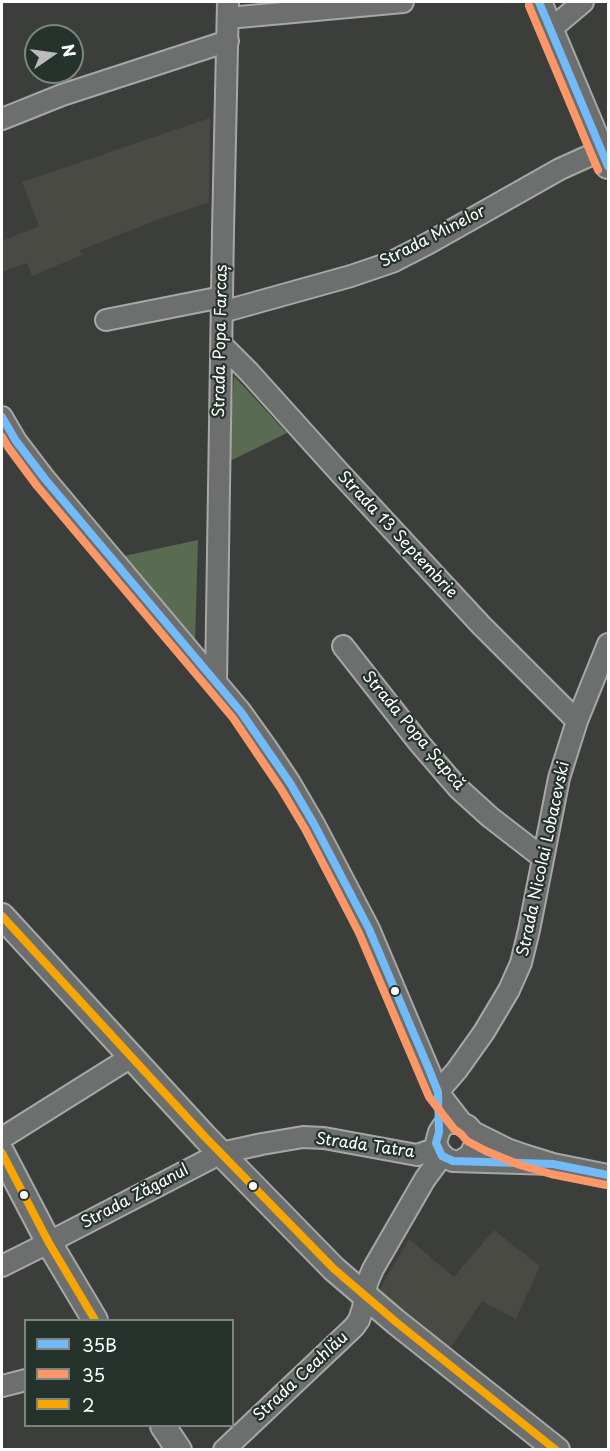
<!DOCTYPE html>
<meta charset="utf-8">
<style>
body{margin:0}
#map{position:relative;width:610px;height:1451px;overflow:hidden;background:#3b3e3a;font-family:"Playpen Sans",sans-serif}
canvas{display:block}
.frame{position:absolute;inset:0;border:3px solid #fff;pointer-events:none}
.legend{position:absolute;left:24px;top:1319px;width:210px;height:108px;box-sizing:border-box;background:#26332d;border:2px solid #7d8581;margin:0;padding:8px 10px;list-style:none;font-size:18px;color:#fff}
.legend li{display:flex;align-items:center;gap:12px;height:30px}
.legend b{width:30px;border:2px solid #7d8581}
.north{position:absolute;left:24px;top:24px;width:60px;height:60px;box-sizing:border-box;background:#26332d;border:2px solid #7d8581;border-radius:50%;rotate:77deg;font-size:16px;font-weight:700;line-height:24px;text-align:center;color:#fff}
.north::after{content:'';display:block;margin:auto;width:21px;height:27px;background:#babbba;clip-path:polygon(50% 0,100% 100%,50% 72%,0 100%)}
</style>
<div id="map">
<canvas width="610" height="1451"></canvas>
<div class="frame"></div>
<ul class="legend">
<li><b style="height:8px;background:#73baf8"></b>35B</li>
<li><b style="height:8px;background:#fc9868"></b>35</li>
<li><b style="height:8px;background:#f7a600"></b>2</li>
</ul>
<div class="north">N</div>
</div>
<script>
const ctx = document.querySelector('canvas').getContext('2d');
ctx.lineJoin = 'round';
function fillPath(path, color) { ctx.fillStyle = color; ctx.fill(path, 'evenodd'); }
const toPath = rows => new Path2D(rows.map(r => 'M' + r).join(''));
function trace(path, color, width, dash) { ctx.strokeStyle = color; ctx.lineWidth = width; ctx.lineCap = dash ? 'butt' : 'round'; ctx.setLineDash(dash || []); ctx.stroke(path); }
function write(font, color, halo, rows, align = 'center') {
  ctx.font = font + ' "Playpen Sans",sans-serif'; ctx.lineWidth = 4.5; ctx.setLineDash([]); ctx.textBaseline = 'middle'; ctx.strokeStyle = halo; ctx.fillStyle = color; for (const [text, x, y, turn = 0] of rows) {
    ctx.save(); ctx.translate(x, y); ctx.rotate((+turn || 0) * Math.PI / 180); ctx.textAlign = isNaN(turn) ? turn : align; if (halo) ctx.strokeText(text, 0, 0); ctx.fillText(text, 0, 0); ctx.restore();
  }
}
const built = toPath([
 [210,118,209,202,157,220,80,250,82,255,32,276,27,263,2,272,2,241,39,226,22,182],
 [494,1230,540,1266,516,1319,482,1301,448,1351,389,1306,380,1289,409,1239,454,1277]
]);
const green = toPath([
 [234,376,287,433,228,462],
 [198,540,195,643,124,556]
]);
const minor = toPath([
 [228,18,403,2],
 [551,29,583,2],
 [2,119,62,95,228,41],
 [222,312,351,276,392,262,429,243,560,169,602,150],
 [106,320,222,297],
 [222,345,249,372,339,472,481,625,577,721],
 [2,417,16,441,45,479,241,712,266,747,290,783,314,824,369,929,438,1092,462,1123],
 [343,646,420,744,458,788,490,817,543,858],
 [216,681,223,231,228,2],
 [438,1092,457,1070,484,1032,509,990,521,963,529,930,559,778,577,721,608,644],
 [473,1132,507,1149,524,1155,553,1164,608,1175],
 [2,1138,131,1057],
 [460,1161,470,1155,475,1144,475,1138,473,1132,468,1126,462,1123,449,1123,443,1126,439,1132,436,1143,440,1152,446,1158,453,1161,553,1164],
 [2,1266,34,1250,221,1153,262,1144,303,1137,324,1138,417,1155,438,1148],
 [2,1386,26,1380],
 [224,1450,354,1327,359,1320,363,1308,367,1283,373,1269,425,1179,442,1156]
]);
const major = toPath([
 [539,2,608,166],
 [2,916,205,1137,334,1269,396,1322,557,1450],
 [2,1153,49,1243,95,1320],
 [163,1426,179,1450]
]);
const bus1 = toPath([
 [539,2,608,166],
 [2,417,16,441,45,479,241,712,290,783,314,824,369,929,428,1067,438,1092,439,1132,436,1143,442,1156,453,1161,553,1164,608,1175]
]);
const bus2 = toPath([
 [529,6,598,170],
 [2,437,8,447,37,486,233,718,281,789,305,829,359,933,429,1097,454,1129,461,1134,467,1141,486,1151,520,1165,551,1174,606,1185]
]);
const bus3 = toPath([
 [2,916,205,1137,334,1269,396,1322,556,1450],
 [2,1153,49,1243,95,1320]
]);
const markers = [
 [395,991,5,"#fff"],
 [253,1186,5,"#fff"],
 [24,1195,5,"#fff"]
];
const streetNames = [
 ["Strada Minelor",433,237,-27],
 ["Strada Popa Farcaș",221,341,-89],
 ["Strada 13 Septembrie",397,535,47],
 ["Strada Popa Șapcă",413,731,50],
 ["Strada Nicolai Lobacevski",544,859,-78],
 ["Strada Tatra",365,1146,8],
 ["Strada Zăganul",135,1197,-28],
 ["Strada Ceahlău",301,1377,-43]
];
fillPath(built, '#4a4a44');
fillPath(green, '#596c52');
trace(minor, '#a7a8a6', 24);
trace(major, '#a7a8a6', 28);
trace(minor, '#6c6f6d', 20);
trace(major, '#6c6f6d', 24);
trace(bus1, '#73baf8', 8);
trace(bus2, '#fc9868', 8);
trace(bus3, '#f7a600', 8);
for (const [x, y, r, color] of markers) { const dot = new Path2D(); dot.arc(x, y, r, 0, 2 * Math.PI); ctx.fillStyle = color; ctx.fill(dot); trace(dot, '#26332d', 2); }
write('16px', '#fff', '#26332d', streetNames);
</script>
